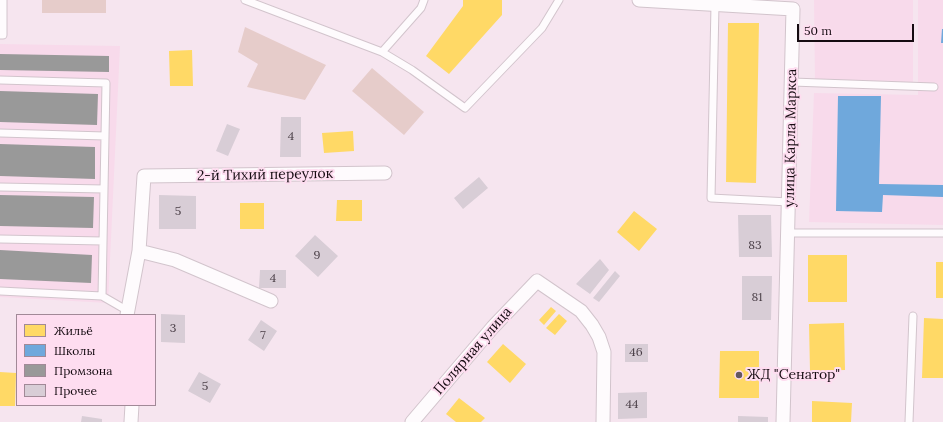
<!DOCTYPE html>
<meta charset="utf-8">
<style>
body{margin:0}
#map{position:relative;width:943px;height:422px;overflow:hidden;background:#f6e5ef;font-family:Lora,serif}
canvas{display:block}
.legend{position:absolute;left:16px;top:314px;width:140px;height:92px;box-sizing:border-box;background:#feddf0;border:1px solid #a18997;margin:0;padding:5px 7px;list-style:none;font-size:12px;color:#150b11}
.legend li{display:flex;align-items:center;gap:8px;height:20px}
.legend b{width:20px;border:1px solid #a18997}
.scale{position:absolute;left:797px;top:24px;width:117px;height:18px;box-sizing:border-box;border:2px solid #150b11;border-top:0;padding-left:5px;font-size:12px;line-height:14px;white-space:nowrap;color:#150b11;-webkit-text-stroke:3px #feddf0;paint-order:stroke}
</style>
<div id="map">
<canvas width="943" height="422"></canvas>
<ul class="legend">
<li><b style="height:11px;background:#ffd966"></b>Жильё</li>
<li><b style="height:11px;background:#6fa8dc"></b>Школы</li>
<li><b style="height:11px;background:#999"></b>Промзона</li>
<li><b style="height:11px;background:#d8cdd6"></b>Прочее</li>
</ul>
<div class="scale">50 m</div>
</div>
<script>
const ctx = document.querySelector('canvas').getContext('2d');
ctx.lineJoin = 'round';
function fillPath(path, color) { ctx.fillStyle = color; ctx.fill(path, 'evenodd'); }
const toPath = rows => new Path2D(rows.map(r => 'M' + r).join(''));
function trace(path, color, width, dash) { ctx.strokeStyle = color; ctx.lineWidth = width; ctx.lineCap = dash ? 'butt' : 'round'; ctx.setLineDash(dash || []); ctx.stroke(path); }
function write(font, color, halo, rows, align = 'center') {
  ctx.font = font + ' Lora,serif'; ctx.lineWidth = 4; ctx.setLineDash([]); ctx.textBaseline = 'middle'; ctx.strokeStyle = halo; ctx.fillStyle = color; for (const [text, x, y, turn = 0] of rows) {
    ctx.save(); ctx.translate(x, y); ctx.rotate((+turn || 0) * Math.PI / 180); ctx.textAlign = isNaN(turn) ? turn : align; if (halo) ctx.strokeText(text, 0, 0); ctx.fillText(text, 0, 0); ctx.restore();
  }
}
const built = toPath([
 [814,0,913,0,913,83,815,82],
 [918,0,943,0,943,225,809,222,814,93,918,95],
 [0,44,120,46,108,303,0,297]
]);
const green = toPath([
 [42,0,106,0,106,13,42,13],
 [245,27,326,65,305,100,247,87,258,64,238,52],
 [372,68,424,112,404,135,352,91]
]);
const homes = toPath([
 [463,0,502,0,502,15,449,74,426,56,463,6],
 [728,23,759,23,756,183,726,182],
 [192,50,193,86,170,86,169,51],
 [353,131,354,151,324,153,322,133],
 [337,200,362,200,362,221,336,221],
 [240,203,264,203,264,229,240,229],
 [634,211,657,229,639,251,617,232],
 [808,255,847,255,847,302,808,302],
 [936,262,943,262,943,298,936,298],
 [551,307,556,311,544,325,539,320],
 [559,314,567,321,555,335,546,328],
 [924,318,943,319,943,378,922,378],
 [844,323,845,370,810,371,809,324],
 [503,344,526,364,510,383,487,362],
 [720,351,759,351,759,398,719,398],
 [0,372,16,373,15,406,0,406],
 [459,398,485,418,481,422,456,422,446,414],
 [812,401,852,403,851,422,812,422]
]);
const schools = toPath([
 [942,29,943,29,943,43,941,43],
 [838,96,881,96,879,184,943,185,943,197,883,195,882,212,836,211]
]);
const industry = toPath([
 [0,54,109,56,109,72,0,70],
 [0,91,98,94,97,125,0,122],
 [0,144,95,147,95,179,0,176],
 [0,195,94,197,93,228,0,226],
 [0,250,92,255,91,283,0,279]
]);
const building = toPath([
 [281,117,301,117,301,157,280,157],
 [227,124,240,129,228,156,216,151],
 [479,177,488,188,463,209,454,198],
 [159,195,196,196,196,229,159,229],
 [738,215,771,215,772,257,739,257],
 [315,235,338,256,318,277,295,256],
 [600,259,609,270,590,294,576,284],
 [260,270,286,270,286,288,259,288],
 [615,271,620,276,599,302,593,298],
 [742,276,772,276,771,320,742,320],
 [161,314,185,315,185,343,161,342],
 [261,320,277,331,264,351,248,340],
 [625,344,648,344,648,362,625,362],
 [199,372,221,384,210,403,188,391],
 [647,392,647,418,618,419,618,393],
 [82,416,102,419,102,422,81,422],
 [738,416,768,417,768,422,738,422]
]);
const service = toPath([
 [245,0,382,52],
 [424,0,421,8,382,52,412,70,465,108,542,28,559,0],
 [715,5,711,198,789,202],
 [0,35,3,35,3,0],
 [0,80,106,83,102,296],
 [792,82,934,87],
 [0,133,105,136],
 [0,187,104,189],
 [788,233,943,233],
 [0,239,103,241],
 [0,291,102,296,128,311],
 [909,422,913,316]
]);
const minor = toPath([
 [639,0,793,9,783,422],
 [139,251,175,260,271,301],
 [127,315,139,251,144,176,385,173],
 [131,422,132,405],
 [412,422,493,327,537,281,581,311,592,325,599,337,604,352,603,422]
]);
const markers = [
 [739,375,4,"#64575f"]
];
const numberNames = [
 ["4",291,137],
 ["5",178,212],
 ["83",755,246],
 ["9",317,256],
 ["4",273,279],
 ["81",757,298],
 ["3",173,329],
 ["7",263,336],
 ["46",636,353],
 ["5",205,387],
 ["44",632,405]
];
const streetNames = [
 ["улица Карла Маркса",791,138,-89],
 ["2-й Тихий переулок",265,175,-1],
 ["Полярная улица",473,351,-49]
];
const poiNames = [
 ["ЖД \"Сенатор\"",747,375]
];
fillPath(built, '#f8daeb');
fillPath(green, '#e6ccca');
fillPath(homes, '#ffd966');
fillPath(schools, '#6fa8dc');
fillPath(industry, '#999');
fillPath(building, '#d8cdd6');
trace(service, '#d2c4cc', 9);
trace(minor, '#d2c4cc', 15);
trace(service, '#fefbfd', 7);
trace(minor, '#fefbfd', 13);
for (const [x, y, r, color] of markers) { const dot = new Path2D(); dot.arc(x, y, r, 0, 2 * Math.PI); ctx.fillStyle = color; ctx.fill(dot); trace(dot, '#feddf0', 1.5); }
write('12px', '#493e46', null, numberNames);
write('14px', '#150b11', '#feddf0', streetNames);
write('14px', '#150b11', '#feddf0', poiNames, 'left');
</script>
